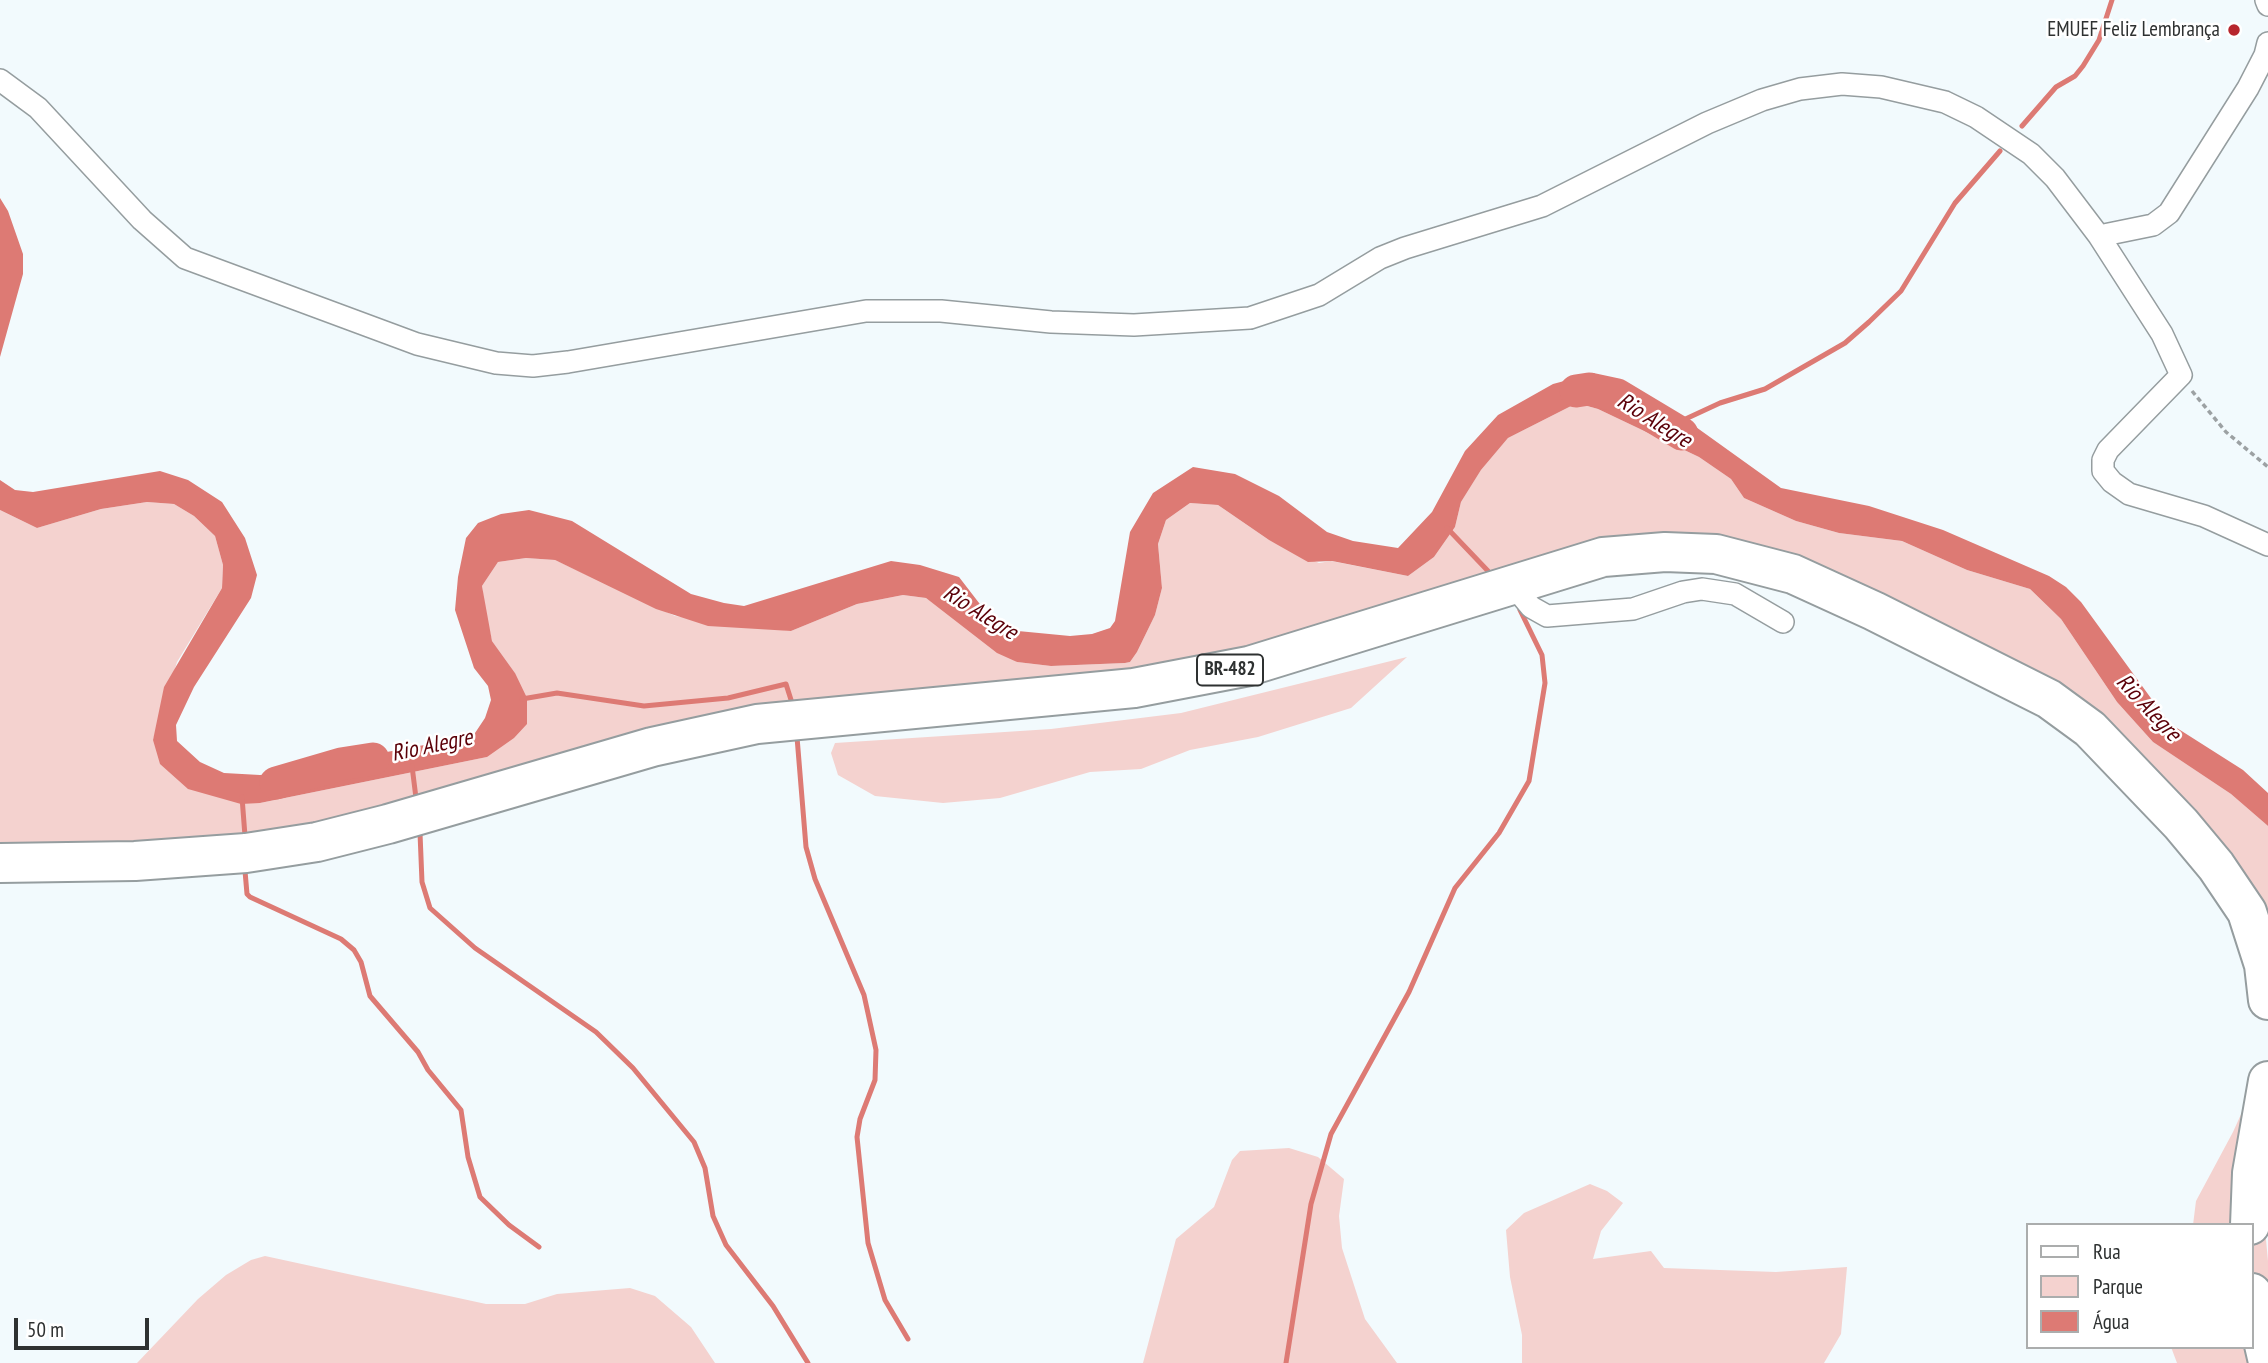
<!DOCTYPE html>
<meta charset="utf-8">
<style>
body{margin:0}
#map{position:relative;width:2268px;height:1363px;overflow:hidden;background:#f2fafd;font-family:"PT Sans Narrow",sans-serif}
canvas{display:block}
.legend{position:absolute;left:2026px;top:1223px;width:228px;height:126px;box-sizing:border-box;background:#fff;border:2px solid #abadad;margin:0;padding:9px 12px;list-style:none;font-size:21px;color:#2e3131}
.legend li{display:flex;align-items:center;gap:14px;height:35px}
.legend b{width:35px;border:2px solid #abadad}
.scale{position:absolute;left:14px;top:1318px;width:135px;height:32px;box-sizing:border-box;border:4px solid #2e3131;border-top:0;padding-left:9px;font-size:21px;line-height:24px;white-space:nowrap;color:#2e3131;-webkit-text-stroke:5px #fff;paint-order:stroke}
</style>
<div id="map">
<canvas width="2268" height="1363"></canvas>
<ul class="legend">
<li><b style="height:9px;background:#fff"></b>Rua</li>
<li><b style="height:19px;background:#f4d2cf"></b>Parque</li>
<li><b style="height:19px;background:#dd7a74"></b>Água</li>
</ul>
<div class="scale">50 m</div>
</div>
<script>
const ctx = document.querySelector('canvas').getContext('2d');
ctx.lineJoin = 'round';
function fillPath(path, color) { ctx.fillStyle = color; ctx.fill(path, 'evenodd'); }
const toPath = rows => new Path2D(rows.map(r => 'M' + r).join(''));
function trace(path, color, width, dash) { ctx.strokeStyle = color; ctx.lineWidth = width; ctx.lineCap = dash ? 'butt' : 'round'; ctx.setLineDash(dash || []); ctx.stroke(path); }
function write(font, color, halo, rows, align = 'center') {
  ctx.font = font + ' "PT Sans Narrow",sans-serif'; ctx.lineWidth = 5; ctx.setLineDash([]); ctx.textBaseline = 'middle'; ctx.strokeStyle = halo; ctx.fillStyle = color; for (const [text, x, y, turn = 0] of rows) {
    ctx.save(); ctx.translate(x, y); ctx.rotate((+turn || 0) * Math.PI / 180); ctx.textAlign = isNaN(turn) ? turn : align; if (halo) ctx.strokeText(text, 0, 0); ctx.fillText(text, 0, 0); ctx.restore();
  }
}
const green = toPath([
 [1577,403,1598,409,1699,457,1731,479,1744,498,1796,521,1839,533,1902,541,1967,570,2030,589,2061,619,2117,702,2153,742,2231,794,2268,826,2268,915,2147,765,1713,549,1300,651,900,703,290,838,0,852,0,510,37,528,101,509,147,502,174,504,194,516,215,536,223,565,222,588,177,662,153,740,260,803,487,757,515,673,492,641,485,610,482,586,498,562,526,558,555,560,675,616,791,631,857,604,903,595,926,598,1017,662,1051,666,1125,663,1130,662,1137,652,1155,615,1162,588,1158,544,1166,520,1190,503,1218,505,1269,540,1319,563,1331,561,1408,576,1434,557,1455,527,1461,502,1481,470,1508,438],
 [1407,657,1351,708,1258,737,1190,750,1141,769,1090,772,1000,798,943,803,875,796,838,775,831,753,835,743,1051,729,1181,713],
 [2252,1090,2268,1261,2268,1363,2177,1363,2171,1347,2252,1347,2252,1225,2193,1225,2196,1201,2233,1132],
 [1289,1148,1318,1157,1344,1179,1339,1216,1342,1248,1365,1319,1397,1363,1143,1363,1176,1239,1214,1207,1232,1160,1240,1151],
 [1590,1184,1607,1191,1623,1203,1601,1231,1593,1259,1651,1251,1664,1268,1776,1272,1847,1267,1841,1334,1824,1363,1522,1363,1522,1335,1510,1277,1506,1230,1524,1213],
 [265,1256,486,1304,525,1304,557,1294,630,1288,655,1296,691,1327,715,1363,137,1363,198,1299,226,1275,251,1260]
]);
const water = toPath([
 [0,198,8,211,23,254,23,274,0,357],
 [1594,373,1638,411,1657,407,1675,412,1781,488,1869,506,1943,530,2049,576,2066,587,2081,602,2169,723,2243,770,2268,793,2268,826,2231,794,2153,742,2117,702,2061,619,2030,589,1967,570,1902,541,1839,533,1796,521,1744,498,1731,479,1699,457,1598,409,1577,403,1508,438,1481,470,1461,502,1455,527,1434,557,1408,576,1332,561,1308,562,1269,540,1218,505,1190,503,1166,520,1158,544,1162,588,1155,615,1137,652,1130,662,1125,663,1051,666,1017,662,997,653,926,598,903,595,857,604,791,631,708,626,656,609,555,560,526,558,498,562,482,586,492,641,515,673,527,698,527,724,514,738,487,757,260,803,241,804,188,789,160,764,153,740,164,687,222,588,223,565,215,536,194,516,174,504,147,502,101,509,37,528,0,510,0,480,15,490,33,492,160,471,188,480,222,502,245,538,257,575,251,598,194,687,176,725,177,741,200,762,224,773,260,775,323,770,365,756,473,736,485,718,491,700,488,686,474,668,455,610,458,577,466,538,478,523,501,514,529,510,572,521,691,594,724,603,744,606,891,561,920,565,959,577,986,612,1018,631,1070,636,1092,634,1110,628,1115,621,1130,532,1153,493,1193,467,1235,474,1279,496,1327,532,1353,541,1398,548,1432,512,1465,451,1498,415,1553,384]
]);
const stream = toPath([
 [2022,126,2056,87,2075,76,2083,66,2099,40,2112,0],
 [1679,422,1720,403,1765,389,1845,343,1869,322,1901,291,1955,203,2000,151],
 [1447,528,1488,571],
 [522,699,557,693,644,706,728,698,786,684,792,703],
 [797,737,806,847,815,879,864,995,876,1050,875,1080,860,1119,857,1137,868,1243,885,1300,908,1339],
 [412,766,416,798],
 [242,797,245,836],
 [420,833,422,882,430,908,475,948,596,1032,633,1068,694,1142,705,1168,713,1216,726,1245,773,1306,808,1363],
 [245,871,247,894,250,897,341,939,354,950,361,962,370,996,418,1052,428,1070,461,1110,468,1157,480,1197,509,1225,539,1247],
 [1286,1363,1311,1204,1331,1134,1409,992,1455,888,1499,833,1529,781,1545,683,1542,655,1520,610]
]);
const river = toPath([
 [1576,391,1589,389,1617,395,1682,434],
 [276,783,341,764,373,759]
]);
const path = toPath([
 [2192,391,2226,432,2268,467]
]);
const street = toPath([
 [2266,0,2268,5],
 [0,80,38,108,142,220,185,258,417,344,496,363,533,366,568,362,866,311,941,311,1051,322,1134,325,1250,318,1319,295,1380,258,1405,248,1542,206,1707,123,1762,100,1800,89,1842,84,1881,87,1945,102,1976,117,2031,154,2055,178,2099,236,2162,334,2181,375,2108,450,2103,460,2103,471,2112,482,2129,494,2204,516,2268,545],
 [2099,236,2153,225,2169,213,2248,88,2265,55,2268,43],
 [1512,584,1531,607,1547,616,1633,609,1683,592,1702,589,1735,594,1783,622]
]);
const highway = toPath([
 [0,863,135,861,246,853,317,842,388,824,652,747,757,724,1134,688,1249,666,1603,557,1665,552,1716,554,1793,574,1874,611,2049,699,2090,729,2181,824,2216,866,2247,912,2264,965,2268,1000],
 [2250,1225,2252,1173,2268,1081],
 [2252,1293,2268,1362]
]);
const markers = [
 [2234,30,7,"#b7262d"]
];
const shields = [
 [1230,670,66]
];
const shieldNames = [
 ["BR-482",1230,670]
];
const poiNames = [
 ["EMUEF Feliz Lembrança",2220,30]
];
const waterNames = [
 ["Rio Alegre",1654,421,32],
 ["Rio Alegre",980,613,32],
 ["Rio Alegre",2148,708,47],
 ["Rio Alegre",432,746,-12]
];
fillPath(green, '#f4d2cf');
fillPath(water, '#dd7a74');
trace(stream, '#dd7a74', 5);
trace(river, '#dd7a74', 33);
trace(street, '#959d9f', 24);
trace(highway, '#959d9f', 42);
trace(path, '#9ca1a3', 3.5, [5, 3.5]);
trace(street, '#fff', 21);
trace(highway, '#fff', 38);
for (const [x, y, r, color] of markers) { const dot = new Path2D(); dot.arc(x, y, r, 0, 2 * Math.PI); ctx.fillStyle = color; ctx.fill(dot); trace(dot, '#fff', 2.5); }
for (const [x, y, w] of shields) { const box = new Path2D(); box.roundRect(x - w / 2, y - 15.5, w, 31, 5); ctx.fillStyle = '#fff'; ctx.fill(box); trace(box, '#2e3131', 2); }
write('bold 19px', '#2e3131', null, shieldNames);
write('21px', '#2e3131', '#fff', poiNames, 'right');
write('italic 23px', '#5b0008', '#fff', waterNames);
</script>
